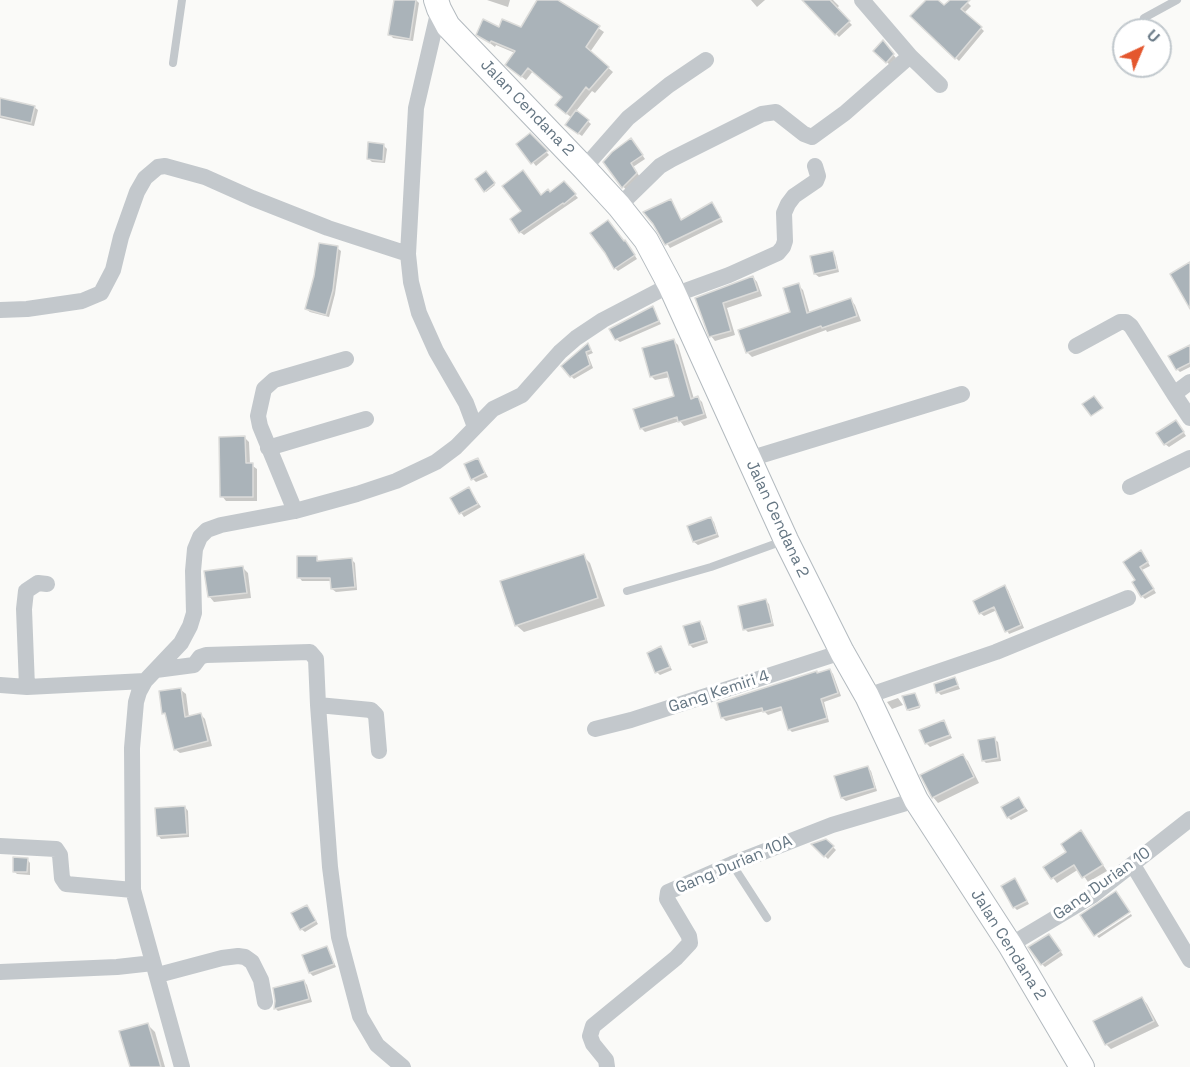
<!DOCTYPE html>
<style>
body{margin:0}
#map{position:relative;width:1190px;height:1067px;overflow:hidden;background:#fafaf8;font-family:"Space Grotesk",sans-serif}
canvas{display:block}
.north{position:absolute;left:1112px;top:18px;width:60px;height:60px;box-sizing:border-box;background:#fff;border:2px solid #c1c8cd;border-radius:50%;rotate:44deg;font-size:16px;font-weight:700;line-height:24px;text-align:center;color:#657683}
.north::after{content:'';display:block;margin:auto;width:21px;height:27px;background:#e4572e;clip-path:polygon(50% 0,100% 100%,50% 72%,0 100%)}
</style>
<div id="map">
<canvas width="1190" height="1067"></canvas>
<div class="north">U</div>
</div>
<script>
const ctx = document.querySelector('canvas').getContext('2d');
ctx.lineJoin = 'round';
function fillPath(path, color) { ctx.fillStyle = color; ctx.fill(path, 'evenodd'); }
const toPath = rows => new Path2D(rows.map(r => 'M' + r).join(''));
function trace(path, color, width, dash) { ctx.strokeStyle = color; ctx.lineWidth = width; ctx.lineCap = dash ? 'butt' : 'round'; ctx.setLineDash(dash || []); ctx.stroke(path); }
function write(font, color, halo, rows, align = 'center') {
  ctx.font = font + ' "Space Grotesk",sans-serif'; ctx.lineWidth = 6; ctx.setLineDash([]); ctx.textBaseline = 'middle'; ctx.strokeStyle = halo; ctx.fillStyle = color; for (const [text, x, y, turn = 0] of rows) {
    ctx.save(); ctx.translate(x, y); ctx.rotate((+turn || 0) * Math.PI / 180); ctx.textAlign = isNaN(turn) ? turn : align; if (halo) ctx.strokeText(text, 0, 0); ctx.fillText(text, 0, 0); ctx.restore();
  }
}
const shadow = toPath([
 [396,0,416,0,419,3,413,41,393,38,390,34],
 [487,0,510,0,508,7],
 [539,0,557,0,604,32,590,52,613,72,595,93,592,91,576,111,591,124,582,136,570,128,572,118,562,110,564,97,533,71,526,80,512,69,515,53,496,45,495,47,478,34,500,29,522,29],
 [751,0,765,0,757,7],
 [808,0,833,0,839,6,836,9,852,25,839,37,806,3],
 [928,0,936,0,944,8,952,0,965,0,971,6,964,13,984,31,959,61,913,16],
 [883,43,896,58,890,65,875,51],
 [0,99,34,107,38,110,34,126,0,118],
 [530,135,549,155,536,166,518,144],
 [634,143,645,159,633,167,640,177,626,190,605,162],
 [383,145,387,149,385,163,372,162,369,159],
 [486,173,495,185,486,192,477,180],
 [564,183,578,198,524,235,520,232,523,211,541,196,550,194],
 [671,201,682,221,715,207,723,222,670,248,654,223],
 [624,242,628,245,637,259,618,271,615,268],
 [337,248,341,251,335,294,329,317,310,312,306,309],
 [832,252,835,255,839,272,819,277,815,274],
 [753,277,757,282,762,296,727,308,735,335,715,341,711,336,697,299],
 [798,285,803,290,810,314,851,300,855,305,861,321,827,332,826,330,752,357,748,353,740,331,792,313],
 [652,308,661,324,620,342,616,339],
 [674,341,678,345,694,399,698,398,702,402,707,418,684,426,680,421,645,432,641,428,675,397,670,377,655,380,651,376],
 [588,345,593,353,588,355,593,368,574,379,571,376],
 [1190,347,1190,367,1180,372,1177,369],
 [1179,425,1186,436,1169,447,1165,444],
 [244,437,249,442,250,464,257,469,257,501,226,501,222,496],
 [478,460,488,477,476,482,473,479],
 [469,489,481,507,464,517,452,499],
 [711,519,714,522,719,537,698,545,694,542],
 [1144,555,1150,566,1142,570,1156,593,1145,599,1142,596,1137,580,1126,562],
 [583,556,590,563,605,606,524,632,516,625],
 [316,557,319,562,352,560,355,563,357,590,336,592,332,589,332,581,302,581,299,577],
 [243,568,248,573,251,598,214,602,209,596],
 [1005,587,1008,590,1024,628,1009,634,997,610,984,616,980,613],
 [766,601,769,604,774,626,748,632,745,629],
 [700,623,703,626,708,643,693,648,690,645],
 [661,648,672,670,660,675,657,672],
 [830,670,833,674,841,696,824,702,829,722,792,732,789,729,783,710,768,715,764,711,726,721,723,718,719,704],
 [955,679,960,689,941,695,938,692],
 [181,690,186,694,189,717,201,715,205,719,212,746,180,753,175,749,167,716,164,713],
 [915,694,920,708,909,711,908,710],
 [898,698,903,705,892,709,887,702],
 [944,722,952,738,930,747,926,743],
 [994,739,998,742,1001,761,986,763,983,760],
 [963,756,968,761,979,783,938,803,933,797],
 [867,767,871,771,877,791,846,801,842,798],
 [1019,799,1028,811,1011,820,1008,817],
 [185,807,188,811,189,837,161,839,158,835],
 [1081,832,1107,871,1088,882,1079,869,1057,883,1045,867,1068,852],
 [826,840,836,850,828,859,814,845],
 [27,859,30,863,30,875,17,874,14,871],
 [1015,880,1029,904,1017,910,1014,907],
 [307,906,318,924,305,932,301,929],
 [1131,914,1132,916,1099,938,1097,936],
 [1052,939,1063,955,1045,967,1042,964],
 [327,947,336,967,313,976,310,973],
 [304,981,307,985,312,1002,278,1011,275,1008],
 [1142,998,1147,1004,1159,1026,1111,1049,1106,1044],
 [148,1025,155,1032,165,1067,131,1067]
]);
const building = toPath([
 [394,0,416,0,410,39,388,35,394,0],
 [537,0,558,0,600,26,586,47,609,67,589,90,586,87,566,114,555,105,562,97,528,68,521,77,505,65,515,51,491,41,490,43,476,35,483,19,499,27,502,19,521,27,537,0],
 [802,0,830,0,850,21,835,35,802,0],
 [926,0,938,0,944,5,950,0,970,0,961,9,982,27,955,59,910,16,926,0],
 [883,40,894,54,886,63,873,51,883,40],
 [0,98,35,106,31,123,0,116,0,98],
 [576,110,589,120,578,134,565,125,576,110],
 [530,133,548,151,531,164,516,144,530,133],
 [631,138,643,155,631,163,637,173,622,188,603,162,612,152,631,138],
 [368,142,384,144,383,161,367,159,368,142],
 [523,170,541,195,548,189,550,192,564,181,576,194,564,204,563,203,519,233,510,219,521,211,502,186,523,170],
 [486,171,495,183,484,192,475,179,486,171],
 [671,199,681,220,712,202,721,218,665,245,653,224,643,212,671,199],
 [608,220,624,241,625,240,635,255,614,269,605,253,590,233,608,220],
 [319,243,338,246,333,290,326,315,305,309,314,276,319,243],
 [833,251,837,269,814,274,810,256,833,251],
 [1190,262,1190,309,1170,274,1190,262],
 [753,276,758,291,723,303,731,331,709,337,695,298,753,276],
 [799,283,807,313,851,298,857,316,822,328,821,326,746,353,738,330,790,312,783,288,799,283],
 [653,306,659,321,615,340,609,329,653,306],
 [674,339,691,399,698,396,704,414,678,422,677,417,640,429,633,409,674,396,667,372,650,377,642,348,674,339],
 [588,343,591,350,586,352,590,365,570,377,561,366,588,343],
 [1190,345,1190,363,1176,370,1168,356,1190,345],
 [1094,396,1103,408,1091,416,1082,404,1094,396],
 [1176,420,1184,432,1164,445,1156,433,1176,420],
 [245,436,246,463,253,463,253,497,220,497,219,437,245,436],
 [478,458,485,473,471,480,464,464,478,458],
 [469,487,478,504,459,514,450,498,469,487],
 [711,517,717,534,693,542,687,526,711,517],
 [1141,550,1148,562,1140,567,1154,589,1141,597,1132,582,1135,580,1123,562,1141,550],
 [584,554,598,598,515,626,500,581,584,554],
 [297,556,317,556,317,561,352,558,355,587,331,589,330,578,297,578,297,556],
 [243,566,247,593,208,597,204,571,243,566],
 [1005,585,1021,625,1005,632,994,607,979,614,973,601,1005,585],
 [766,599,772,623,743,630,738,606,766,599],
 [700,621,706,640,689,645,683,626,700,621],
 [661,646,670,667,655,673,647,653,661,646],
 [830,669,838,693,821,699,827,718,788,730,781,707,763,712,762,708,721,718,717,703,817,671,817,673,830,669],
 [955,677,958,685,936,693,934,684,955,677],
 [181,688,185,717,201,713,208,741,174,750,165,713,162,714,159,691,181,688],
 [915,693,920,706,907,710,902,696,915,693],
 [944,720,950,735,925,744,919,730,944,720],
 [995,737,998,758,982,761,978,740,995,737],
 [963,754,974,777,932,798,920,775,963,754],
 [868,766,875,788,841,798,834,776,868,766],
 [1019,797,1025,808,1007,818,1001,807,1019,797],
 [185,806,187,834,157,836,155,808,185,806],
 [1081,830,1103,865,1082,878,1074,865,1051,879,1043,867,1066,852,1061,844,1081,830],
 [826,839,834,846,824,857,811,844,826,839],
 [13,857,28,858,27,872,13,872,13,857],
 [1015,878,1027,901,1013,908,1001,886,1015,878],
 [1116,891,1130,912,1094,936,1080,915,1116,891],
 [307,905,316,921,300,930,291,913,307,905],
 [1049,934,1061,951,1041,965,1028,947,1049,934],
 [327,946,334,964,309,973,302,955,327,946],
 [304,980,309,999,274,1009,275,1001,273,988,304,980],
 [1142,997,1154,1021,1105,1045,1093,1021,1142,997],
 [148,1023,161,1067,130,1067,119,1031,148,1023]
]);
const lane = toPath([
 [1144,18,1177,0],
 [173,63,182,0],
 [627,591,711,567,783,541],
 [732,864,767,918]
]);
const street = toPath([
 [862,0,910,56,940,85],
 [439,9,416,108,408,254,411,282,419,313,436,351,466,403,475,427],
 [584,168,628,118,669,85,706,60],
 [619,206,660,166,672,159,762,114,776,112,804,134,812,137,845,113,910,56],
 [674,295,729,275,778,253,783,247,785,241,784,213,788,204,794,196,816,181,818,176,815,166],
 [0,310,27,309,82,301,101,293,113,270,121,237,137,192,145,178,158,167,165,166,205,177,252,198,328,228,408,254],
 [1076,346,1120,322,1126,322,1131,326,1174,394],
 [1190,382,1174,394,1190,418],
 [268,448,366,419],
 [749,459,962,394],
 [1130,487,1190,458],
 [295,511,260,426,258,416,264,389,274,380,346,359],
 [156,670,194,665,200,657,206,655,310,652,316,659,318,705],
 [0,685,27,687,145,681],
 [27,687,24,609,26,591,38,583,47,584],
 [867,696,996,652,1128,598],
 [595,729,631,720,842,652],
 [379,751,376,715,371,710,318,705,330,867,339,937,360,1016,377,1045,403,1067],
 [0,846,56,849,60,855,62,878,66,884,133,890],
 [1133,865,1190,960],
 [1010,945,1092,896,1190,819],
 [0,972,117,967,153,963],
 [158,975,222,958,238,956,245,957,252,962,261,980,265,1002],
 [182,1067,133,890,132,748,136,702,139,692,145,681,181,643,190,626,194,613,193,571,195,549,200,537,207,530,221,525,295,511,357,494,396,481,436,462,456,447,493,409,522,395,560,352,576,338,603,320,670,285],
 [607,1067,606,1060,593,1044,590,1036,593,1026,676,958,690,943,689,936,667,899,668,892,732,864,832,825,916,800]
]);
const secondary = toPath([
 [436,0,439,9,448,26,584,168,619,206,646,240,670,285,786,540,842,652,867,696,916,800,1010,945,1082,1067]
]);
const streetNames = [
 ["Jalan Cendana 2",527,108,46],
 ["Jalan Cendana 2",777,519,65],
 ["Gang Kemiri 4",719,692,-18],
 ["Gang Durian 10A",734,865,-23],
 ["Gang Durian 10",1102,884,-35],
 ["Jalan Cendana 2",1008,945,58]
];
fillPath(shadow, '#0003');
fillPath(building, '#aab3b9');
trace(building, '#dcdcda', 1.5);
trace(secondary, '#b3babf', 26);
trace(lane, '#c3c8cc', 8);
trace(street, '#c3c8cc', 16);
trace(secondary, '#fff', 24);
write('16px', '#657683', '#fff', streetNames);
</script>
